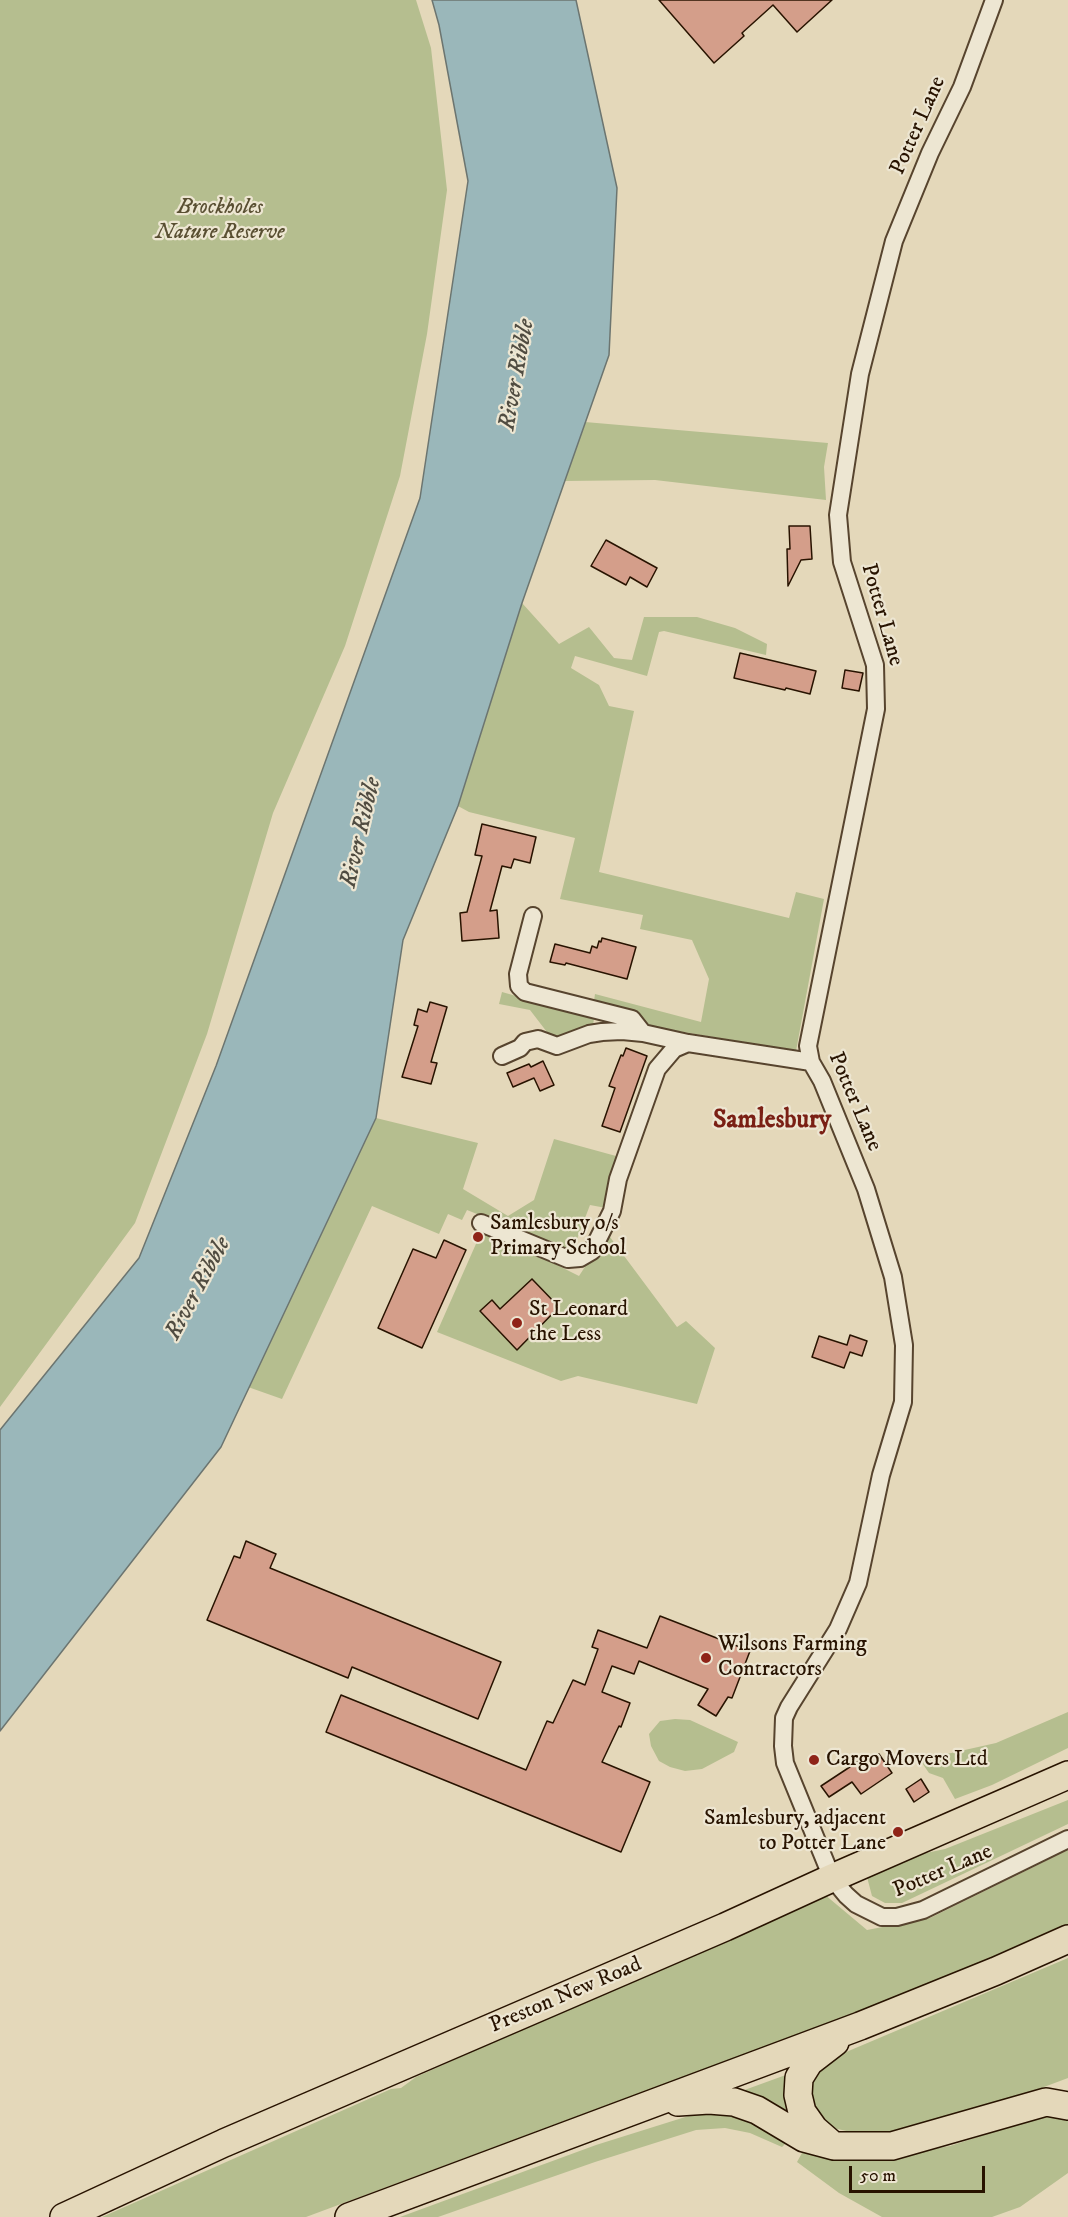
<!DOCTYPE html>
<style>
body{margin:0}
#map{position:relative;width:1068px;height:2217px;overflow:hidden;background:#e4d8ba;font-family:"IM FELL DW Pica",serif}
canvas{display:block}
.scale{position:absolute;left:849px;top:2166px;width:136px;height:27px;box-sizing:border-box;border:3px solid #281300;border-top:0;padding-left:8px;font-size:18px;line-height:21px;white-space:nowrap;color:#281300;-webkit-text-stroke:4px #ede6d2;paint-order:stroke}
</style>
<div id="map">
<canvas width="1068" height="2217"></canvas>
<div class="scale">50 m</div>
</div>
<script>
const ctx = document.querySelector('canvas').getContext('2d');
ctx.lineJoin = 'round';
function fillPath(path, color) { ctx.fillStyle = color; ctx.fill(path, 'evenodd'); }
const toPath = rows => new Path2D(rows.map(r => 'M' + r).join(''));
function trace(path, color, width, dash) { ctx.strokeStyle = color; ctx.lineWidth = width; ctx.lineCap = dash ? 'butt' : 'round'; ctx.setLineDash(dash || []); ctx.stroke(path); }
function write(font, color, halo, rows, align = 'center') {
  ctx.font = font + ' "IM FELL DW Pica",serif'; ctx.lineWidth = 4.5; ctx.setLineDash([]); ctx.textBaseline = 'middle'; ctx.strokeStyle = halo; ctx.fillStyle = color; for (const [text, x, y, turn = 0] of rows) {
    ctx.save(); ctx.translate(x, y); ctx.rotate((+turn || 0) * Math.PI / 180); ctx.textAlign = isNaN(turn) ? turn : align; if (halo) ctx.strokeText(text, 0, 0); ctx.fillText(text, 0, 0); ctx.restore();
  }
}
const green = toPath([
 [0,0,416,0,431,48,447,190,427,334,400,476,345,646,273,813,207,1034,135,1223,0,1407],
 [585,422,828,443,824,467,826,500,655,480,564,481],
 [522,603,559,644,589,627,614,658,632,660,644,617,697,617,735,628,767,644,766,655,664,631,659,632,647,676,575,656,571,668,599,685,609,706,634,711,599,872,789,918,796,892,824,899,796,1051,648,1026,638,1012,594,1001,595,994,701,1022,709,979,692,940,640,929,643,915,560,899,575,838,469,812,458,806],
 [502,992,594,1018,593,1026,556,1039,550,1036,530,1010,499,1004],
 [376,1118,478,1143,463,1189,508,1216,534,1200,554,1139,616,1156,606,1208,590,1205,572,1252,467,1210,462,1220,448,1214,439,1234,372,1206,282,1399,248,1387],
 [483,1228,579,1276,607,1233,677,1327,686,1321,715,1348,697,1404,578,1376,561,1381,437,1332],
 [1068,1712,1068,1748,992,1785,955,1799,943,1778,929,1773,920,1760,996,1743],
 [675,1719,690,1720,738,1742,734,1752,702,1769,685,1771,670,1767,659,1761,651,1746,649,1734,660,1721],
 [1068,1800,1068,1824,902,1903,885,1903,872,1896,867,1877,907,1857,945,1849],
 [1068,1850,1068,1925,884,2006,634,2095,306,2217,102,2217,391,2089,401,2088,416,2077,824,1894,867,1930,930,1918],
 [1068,1958,1068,2078,980,2111,904,2132,860,2134,833,2128,817,2116,809,2099,810,2083,819,2067,832,2058],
 [794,2072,805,2129,739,2092],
 [1066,2108,1068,2108,1068,2173,1020,2207,992,2217,882,2217,839,2193,797,2162,802,2153,863,2161,950,2146],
 [698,2113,740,2114,788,2141,782,2147,750,2133,725,2128,696,2130,595,2162,438,2217,400,2217,596,2145]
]);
const water = toPath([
 [432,0,576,0,617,188,609,355,522,603,458,806,403,940,376,1118,221,1447,0,1731,0,1430,139,1258,216,1066,420,498,468,181,439,25,432,0]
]);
const building = toPath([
 [659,0,832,0,797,32,773,5,742,33,744,36,714,63,659,0],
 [789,526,810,526,812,559,801,560,788,586,787,549,790,549,789,526],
 [606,540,657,568,647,587,630,577,626,585,591,566,606,540],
 [740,653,816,671,810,694,786,688,785,690,734,678,740,653],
 [845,670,863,673,859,691,842,688,845,670],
 [482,824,536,837,530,863,514,859,511,868,502,866,490,911,497,910,499,938,462,941,460,913,467,912,482,856,475,855,482,824],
 [602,938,636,947,627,979,566,963,565,965,550,962,555,944,590,953,592,946,597,948,599,941,601,942,602,938],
 [430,1002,447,1007,431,1062,437,1063,431,1084,402,1077,418,1026,414,1025,418,1009,427,1012,430,1002],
 [626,1048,647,1056,620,1132,602,1126,615,1088,609,1086,621,1055,623,1056,626,1048],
 [543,1061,554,1085,540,1091,534,1078,513,1087,507,1073,529,1064,531,1067,543,1061],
 [444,1240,466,1250,422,1348,378,1328,413,1249,436,1258,444,1240],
 [532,1279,559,1307,517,1350,480,1311,492,1300,500,1309,532,1279],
 [850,1335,867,1341,862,1356,850,1352,844,1368,812,1357,819,1336,847,1345,850,1335],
 [246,1541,276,1554,270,1568,501,1662,478,1719,352,1667,348,1678,207,1620,234,1556,240,1558,246,1541],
 [660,1616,750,1651,732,1698,728,1697,716,1716,698,1705,708,1689,639,1661,634,1674,612,1666,602,1692,630,1703,621,1727,619,1726,602,1762,650,1782,621,1852,326,1732,341,1695,526,1770,547,1721,553,1723,573,1680,585,1685,598,1649,592,1647,598,1630,647,1648,660,1616],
 [879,1754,892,1773,861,1794,852,1782,829,1797,821,1786,868,1755,871,1759,879,1754],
 [921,1779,929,1792,914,1802,906,1789,921,1779]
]);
const minor = toPath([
 [994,0,962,87,930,153,894,241,860,374,838,515,842,562,875,665,876,709,808,1046,811,1062,822,1081,866,1189,893,1277,904,1345,903,1402,881,1475,858,1583,838,1629,789,1707,784,1718,783,1746,785,1763,832,1878,846,1895,856,1904,882,1917,897,1917,923,1910,1068,1839],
 [533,916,518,974,519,986,525,992,632,1019,643,1033],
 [502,1056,520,1048,525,1042,538,1039,557,1046,589,1034,602,1032,622,1031,643,1033,688,1043],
 [481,1223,568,1259,580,1258,592,1251,612,1211,618,1179,657,1069,674,1049,688,1043,811,1062]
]);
const trunk = toPath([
 [678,2102,709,2100,734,2102,757,2110,804,2138,834,2146,892,2146,1046,2102,1068,2106],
 [829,2142,814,2129,802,2112,798,2095,799,2078,809,2062,835,2042],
 [64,2217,224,2143,725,1927,832,1878,1068,1775],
 [349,2217,860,2026,996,1971,1068,1939]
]);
const markers = [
 [478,1237,6,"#8f2418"],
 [517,1323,6,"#8f2418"],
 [706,1658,6,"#8f2418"],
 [814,1760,6,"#8f2418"],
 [898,1832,6,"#8f2418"]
];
const streetNames = [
 ["Potter Lane",919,126,-66],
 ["Potter Lane",881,615,74],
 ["Potter Lane",854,1102,67],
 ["Potter Lane",943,1872,-23],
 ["Preston New Road",566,1996,-23]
];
const parkNames = [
 ["Brockholes",220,208],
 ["Nature Reserve",220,233]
];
const poiNames = [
 ["Samlesbury o/s",490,1224],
 ["Primary School",490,1249],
 ["St Leonard",529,1310],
 ["the Less",529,1335],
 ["Wilsons Farming",718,1645],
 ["Contractors",718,1670],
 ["Cargo Movers Ltd",826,1760],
 ["Samlesbury, adjacent",886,1819,"right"],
 ["to Potter Lane",886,1844,"right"]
];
const waterNames = [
 ["River Ribble",518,375,-80],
 ["River Ribble",362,833,-77],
 ["River Ribble",199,1289,-62]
];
const quarterNames = [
 ["Samlesbury",772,1122]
];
fillPath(green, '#b5be8f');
fillPath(water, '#9ab7ba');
trace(water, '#6c7570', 1.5);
fillPath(building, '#d49e8a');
trace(building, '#281300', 1.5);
trace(minor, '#57442e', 20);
trace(trunk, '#281300', 30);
trace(minor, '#ede6d2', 16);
trace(trunk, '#e4d8ba', 27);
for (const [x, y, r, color] of markers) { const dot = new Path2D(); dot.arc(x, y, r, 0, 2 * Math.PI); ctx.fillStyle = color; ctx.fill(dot); trace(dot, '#ede6d2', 2); }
write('22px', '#281300', '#ede6d2', streetNames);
write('italic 22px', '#594f32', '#ede6d2', parkNames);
write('22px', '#281300', '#ede6d2', poiNames, 'left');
write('italic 24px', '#504c41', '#ede6d2', waterNames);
write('bold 26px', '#7a1f14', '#ede6d2', quarterNames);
</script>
